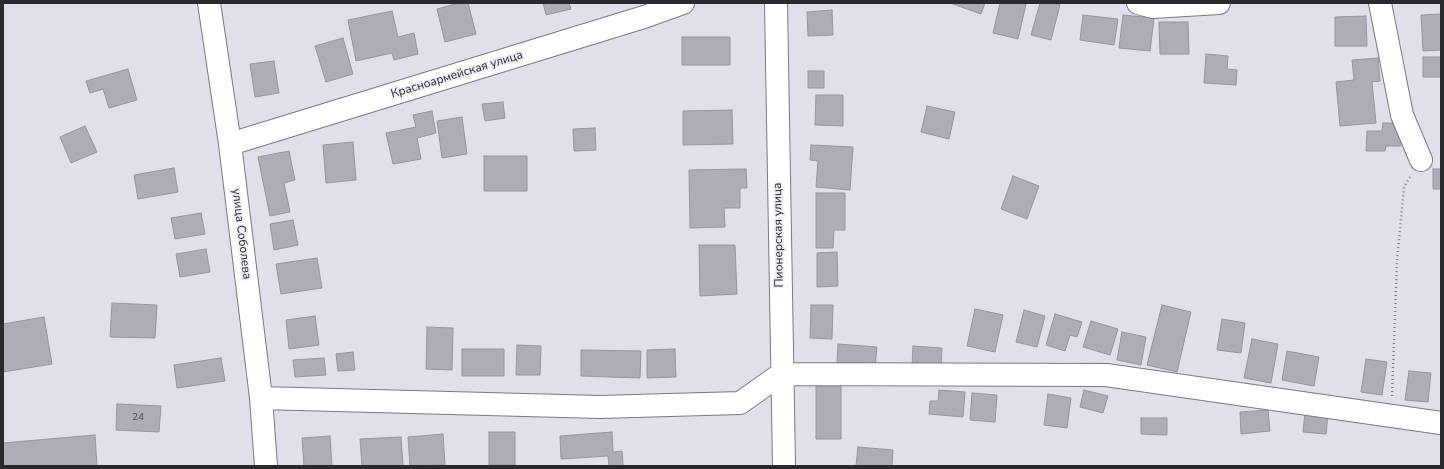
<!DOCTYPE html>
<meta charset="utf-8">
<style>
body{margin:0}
#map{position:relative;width:1444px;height:469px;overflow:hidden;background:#e1dfe9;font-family:"Nunito Sans",sans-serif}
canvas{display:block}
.frame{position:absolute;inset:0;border:4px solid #2a292d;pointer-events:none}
</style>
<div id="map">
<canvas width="1444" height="469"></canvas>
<div class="frame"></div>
</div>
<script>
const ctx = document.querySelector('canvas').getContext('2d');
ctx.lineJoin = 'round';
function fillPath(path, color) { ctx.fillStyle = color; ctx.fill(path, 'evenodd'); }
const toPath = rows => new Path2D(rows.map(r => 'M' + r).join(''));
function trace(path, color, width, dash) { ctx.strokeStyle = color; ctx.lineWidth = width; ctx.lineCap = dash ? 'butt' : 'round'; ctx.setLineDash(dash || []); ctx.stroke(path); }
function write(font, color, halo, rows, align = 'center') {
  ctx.font = font + ' "Nunito Sans",sans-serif'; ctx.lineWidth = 3.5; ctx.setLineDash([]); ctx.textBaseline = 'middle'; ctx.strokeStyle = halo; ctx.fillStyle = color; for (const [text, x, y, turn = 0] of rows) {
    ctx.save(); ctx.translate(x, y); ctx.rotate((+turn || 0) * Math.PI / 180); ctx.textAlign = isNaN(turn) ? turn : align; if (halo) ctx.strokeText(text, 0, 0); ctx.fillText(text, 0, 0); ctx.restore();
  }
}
const building = toPath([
 [459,3,468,3,476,34,445,42,437,9,459,3],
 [543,3,569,3,571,9,546,15,543,3],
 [950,3,985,3,981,14,950,3],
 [1000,3,1020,3,1026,4,1018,39,993,33,1000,3],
 [1040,3,1053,3,1060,5,1051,40,1031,35,1040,3],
 [832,10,833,35,808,36,807,12,832,10],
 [392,11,398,37,414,33,418,54,394,60,392,53,356,61,348,20,392,11],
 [1441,14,1441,50,1423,51,1421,15,1441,14],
 [1083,15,1118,19,1114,45,1080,40,1083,15],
 [1123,15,1154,18,1150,51,1119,48,1123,15],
 [1366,16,1367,46,1335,46,1335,17,1366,16],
 [1159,22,1188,22,1189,54,1160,54,1159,22],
 [682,37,730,37,730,65,682,65,682,37],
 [343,38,353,74,326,82,315,46,343,38],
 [1206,54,1228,56,1227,69,1237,70,1236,85,1204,83,1206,54],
 [1423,57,1441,57,1441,77,1423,77,1423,57],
 [1378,58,1380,81,1372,82,1376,123,1340,126,1336,82,1354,80,1352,60,1378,58],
 [274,61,279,93,255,97,250,64,274,61],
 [128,69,137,100,109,108,103,89,90,93,86,81,128,69],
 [808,71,824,71,824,88,808,88,808,71],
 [816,95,843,95,843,126,815,125,816,95],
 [503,102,505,118,485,121,482,104,503,102],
 [927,106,955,112,949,139,921,132,927,106],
 [732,110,733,144,683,145,683,111,732,110],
 [432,111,436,133,417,138,421,159,393,164,386,133,416,127,413,115,432,111],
 [462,117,467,154,442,158,437,121,462,117],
 [1383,123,1402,123,1401,146,1386,146,1385,151,1366,151,1367,131,1382,131,1383,123],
 [85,126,97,152,71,163,60,137,85,126],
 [595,128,596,150,574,151,573,129,595,128],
 [353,142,356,180,326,183,323,145,353,142],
 [811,145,853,147,850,190,816,187,818,161,810,160,811,145],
 [289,151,295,180,284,183,290,212,270,216,258,157,289,151],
 [484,156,527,156,527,191,484,191,484,156],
 [174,168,178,192,138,199,134,175,174,168],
 [746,169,747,188,740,188,740,208,724,208,725,227,690,228,689,170,746,169],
 [1433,169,1441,169,1441,189,1433,189,1433,169],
 [1013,176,1039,186,1027,219,1001,209,1013,176],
 [816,193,845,193,845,230,834,230,833,248,816,248,816,193],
 [201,213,205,234,175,239,171,218,201,213],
 [293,220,298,245,274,250,270,224,293,220],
 [699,245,735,245,737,294,700,296,699,245],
 [206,249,210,272,180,277,176,254,206,249],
 [837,252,838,286,817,287,817,253,837,252],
 [317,258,322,288,281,294,276,264,317,258],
 [112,303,157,305,155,338,110,337,112,303],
 [811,305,833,305,832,339,810,338,811,305],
 [1162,305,1191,312,1177,372,1147,365,1162,305],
 [975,309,1003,315,995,352,967,346,975,309],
 [1024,310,1045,316,1037,347,1016,342,1024,310],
 [1055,314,1082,322,1077,337,1070,335,1065,351,1046,345,1055,314],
 [315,316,319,345,289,349,286,320,315,316],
 [44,317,52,364,3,372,3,324,44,317],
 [1222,319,1245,323,1241,353,1217,350,1222,319],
 [1091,321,1118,329,1110,355,1083,347,1091,321],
 [427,327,453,328,452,370,426,369,427,327],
 [1122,332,1146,337,1141,365,1117,360,1122,332],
 [1252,339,1278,344,1271,383,1244,378,1252,339],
 [838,344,877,347,875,367,837,364,838,344],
 [517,345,541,346,540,375,516,375,517,345],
 [913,346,942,348,941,368,912,366,913,346],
 [462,349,504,349,504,376,462,376,462,349],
 [675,349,676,377,647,378,647,350,675,349],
 [581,350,641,351,640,378,581,376,581,350],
 [1287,351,1319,357,1314,386,1282,380,1287,351],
 [353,352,355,370,338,371,336,354,353,352],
 [221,358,225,381,177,388,174,365,221,358],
 [324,358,326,375,295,377,293,360,324,358],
 [1366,359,1387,362,1382,395,1361,392,1366,359],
 [1409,371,1431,373,1428,402,1405,400,1409,371],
 [816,384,841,385,841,439,816,439,816,384],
 [939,390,965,392,963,417,929,414,930,401,938,401,939,390],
 [1084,390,1108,396,1103,413,1080,407,1084,390],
 [972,393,997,395,995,422,970,420,972,393],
 [1048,394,1071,398,1067,428,1044,425,1048,394],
 [117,404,161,406,159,432,116,430,117,404],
 [1268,410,1270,431,1241,434,1240,412,1268,410],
 [1305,412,1328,414,1326,434,1303,432,1305,412],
 [1141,418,1167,418,1167,435,1141,434,1141,418],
 [489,432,515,432,515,465,489,465,489,432],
 [612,432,613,452,622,451,623,466,609,466,608,456,561,459,560,436,612,432],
 [443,434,445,465,410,466,408,437,443,434],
 [95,435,97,466,3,466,3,443,95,435],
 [330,436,332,466,304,466,302,438,330,436],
 [401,437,403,466,362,466,360,439,401,437],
 [858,447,893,450,892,466,856,466,858,447]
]);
const path = toPath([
 [1392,396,1397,261,1404,187,1410,177]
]);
const minor = toPath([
 [209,3,230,144,261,398,266,466],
 [776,3,784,466],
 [1138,3,1153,7,1219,3],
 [1380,3,1402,115,1421,160],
 [230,144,644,17,683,3],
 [261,398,600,407,740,403,781,374,1106,375,1441,423]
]);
const numberNames = [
 ["24",138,418]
];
const streetNames = [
 ["Красноармейская улица",457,75,-17],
 ["улица Соболева",241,234,83],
 ["Пионерская улица",779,235,-91]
];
fillPath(building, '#aeacb6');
trace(building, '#96949d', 1);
trace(minor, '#7a7881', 24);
trace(path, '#7f7e85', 2.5, [1, 3]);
trace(minor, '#fff', 22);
write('10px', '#4b4a4f', null, numberNames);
write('12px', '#2a292d', '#eeecf6', streetNames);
</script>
